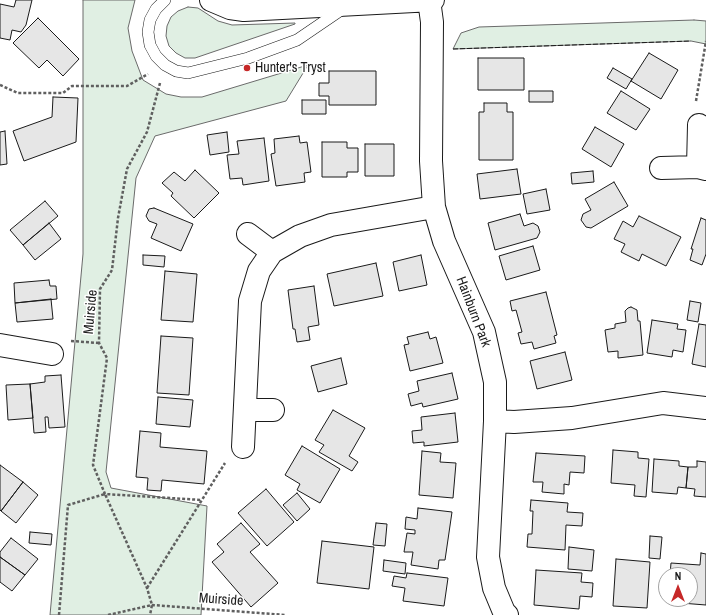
<!DOCTYPE html>
<style>
body{margin:0}
#map{position:relative;width:706px;height:615px;overflow:hidden;background:#fff;font-family:"Archivo Narrow",sans-serif}
canvas{display:block}
.north{position:absolute;left:658px;top:567px;width:40px;height:40px;box-sizing:border-box;background:#fff;border:1px solid #a3a3a3;border-radius:50%;rotate:0deg;font-size:11px;font-weight:700;line-height:16px;text-align:center;color:#1a1a1a}
.north::after{content:'';display:block;margin:auto;width:14px;height:18px;background:#c62828;clip-path:polygon(50% 0,100% 100%,50% 72%,0 100%)}
</style>
<div id="map">
<canvas width="706" height="615"></canvas>
<div class="north">N</div>
</div>
<script>
const ctx = document.querySelector('canvas').getContext('2d');
ctx.lineJoin = 'round';
function fillPath(path, color) { ctx.fillStyle = color; ctx.fill(path, 'evenodd'); }
const toPath = rows => new Path2D(rows.map(r => 'M' + r).join(''));
function trace(path, color, width, dash) { ctx.strokeStyle = color; ctx.lineWidth = width; ctx.lineCap = dash ? 'butt' : 'round'; ctx.setLineDash(dash || []); ctx.stroke(path); }
function write(font, color, halo, rows, align = 'center') {
  ctx.font = font + ' "Archivo Narrow",sans-serif'; ctx.lineWidth = 3; ctx.setLineDash([]); ctx.textBaseline = 'middle'; ctx.strokeStyle = halo; ctx.fillStyle = color; for (const [text, x, y, turn = 0] of rows) {
    ctx.save(); ctx.translate(x, y); ctx.rotate((+turn || 0) * Math.PI / 180); ctx.textAlign = isNaN(turn) ? turn : align; if (halo) ctx.strokeText(text, 0, 0); ctx.fillText(text, 0, 0); ctx.restore();
  }
}
const green = toPath([
 [83,0,135,0,128,28,132,51,143,80,166,94,181,97,202,97,308,65,286,101,155,136,136,178,106,472,111,488,207,506,201,615,50,615,83,254,83,0],
 [188,7,198,8,218,21,232,25,295,23,295,24,195,58,185,58,176,53,169,46,166,36,167,26,171,17,178,11,188,7],
 [694,20,706,21,706,44,691,41,453,49,461,33,479,27,694,20]
]);
const building = toPath([
 [16,0,32,0,26,25,21,32,12,30,10,40,0,38,0,4,14,7,16,0],
 [38,18,79,59,63,76,47,60,39,68,13,43,38,18],
 [649,53,678,70,661,99,631,81,649,53],
 [478,58,524,58,524,90,478,90,478,58],
 [613,68,632,79,626,89,607,78,613,68],
 [329,71,376,71,376,105,329,105,329,96,319,96,319,83,329,83,329,71],
 [529,91,553,91,553,102,529,102,529,91],
 [621,91,650,109,636,130,607,113,621,91],
 [53,97,78,98,76,142,24,161,13,131,52,117,53,97],
 [302,100,326,100,326,114,302,114,302,100],
 [484,103,507,103,507,112,513,112,513,160,479,160,479,112,484,112,484,103],
 [595,127,624,144,611,167,582,149,595,127],
 [5,131,7,164,0,165,0,132,5,131],
 [227,132,229,152,210,155,207,135,227,132],
 [299,136,300,143,307,142,311,172,304,173,305,182,276,186,271,154,275,153,274,139,299,136],
 [264,138,269,181,243,185,242,178,230,179,227,155,239,154,237,141,264,138],
 [322,142,347,142,347,148,358,148,358,172,347,172,347,177,322,177,322,142],
 [365,144,394,144,394,176,365,176,365,144],
 [517,169,521,194,480,199,477,174,517,169],
 [195,170,219,193,194,218,171,196,173,193,162,183,174,172,185,181,195,170],
 [593,171,594,182,572,184,571,173,593,171],
 [614,182,628,206,591,228,586,227,581,220,583,214,591,210,585,199,614,182],
 [546,189,550,210,527,214,523,194,546,189],
 [45,201,58,216,23,245,10,230,45,201],
 [154,208,193,224,181,251,151,238,157,224,149,221,146,216,149,209,154,208],
 [520,214,524,226,533,223,538,226,540,232,537,238,495,250,488,223,520,214],
 [639,216,681,237,666,266,642,254,639,261,621,252,625,244,614,239,623,221,633,227,639,216],
 [701,218,706,220,706,254,702,265,690,260,693,249,691,249,701,218],
 [49,223,61,239,35,260,23,245,49,223],
 [533,246,540,270,506,280,499,256,533,246],
 [143,255,165,256,164,267,143,265,143,255],
 [421,255,427,285,399,291,393,262,421,255],
 [376,263,383,296,334,306,327,274,376,263],
 [165,271,197,274,193,322,161,320,165,271],
 [49,280,50,286,56,286,57,299,15,303,14,283,49,280],
 [314,286,319,325,308,327,310,340,297,342,295,329,293,329,288,290,314,286],
 [546,292,557,335,554,336,556,343,534,349,532,342,521,344,518,333,522,332,516,310,512,311,510,301,546,292],
 [51,299,53,319,17,322,15,303,51,299],
 [690,301,701,303,698,322,687,320,690,301],
 [631,307,637,310,638,321,640,321,643,355,618,358,618,351,608,352,605,330,615,328,615,324,626,322,625,311,628,308,631,307],
 [652,320,678,324,677,329,686,330,683,352,673,350,672,357,647,353,652,320],
 [699,324,706,325,706,367,692,364,699,324],
 [428,332,430,339,436,337,443,363,410,371,404,345,409,344,407,337,428,332],
 [161,336,193,338,189,395,157,393,161,336],
 [565,352,572,380,537,389,530,361,565,352],
 [341,358,347,384,318,392,311,366,341,358],
 [452,373,458,399,423,407,422,403,411,406,408,394,419,391,417,381,452,373],
 [61,375,65,427,49,428,48,417,45,417,46,432,34,433,30,384,45,382,45,376,61,375],
 [30,384,33,418,8,420,6,385,30,384],
 [158,397,193,400,190,427,156,424,158,397],
 [333,410,365,428,349,456,358,462,352,471,319,452,324,445,315,440,333,410],
 [455,413,458,442,424,446,424,442,413,443,412,431,422,430,421,417,455,413],
 [140,431,161,433,160,447,207,451,204,484,162,480,161,491,147,490,148,478,136,477,140,431],
 [302,446,340,469,320,503,297,490,300,484,285,475,302,446],
 [613,450,638,452,638,458,649,459,646,497,634,496,635,485,611,483,613,450],
 [422,451,441,453,440,462,456,463,453,498,419,495,422,451],
 [536,453,585,456,584,473,570,472,569,485,564,484,564,494,542,492,543,482,533,482,536,453],
 [654,459,679,461,679,466,688,467,686,488,678,487,677,494,652,492,654,459],
 [697,461,706,462,706,497,694,496,695,489,686,488,688,467,697,467,697,461],
 [0,465,23,482,1,511,0,510,0,465],
 [23,482,38,495,16,523,1,511,23,482],
 [266,489,294,522,267,546,238,513,266,489],
 [297,493,310,509,297,521,283,505,297,493],
 [531,500,568,503,567,512,583,513,582,526,566,525,565,550,527,547,528,534,532,534,533,511,530,511,531,500],
 [418,508,452,512,445,560,439,560,438,569,411,565,413,552,404,552,407,533,415,534,415,530,405,529,406,517,417,519,418,508],
 [241,523,260,544,250,552,278,583,251,607,212,562,224,552,217,544,241,523],
 [376,523,387,524,385,546,373,545,376,523],
 [30,532,52,534,51,545,29,543,30,532],
 [650,536,662,537,660,559,649,558,650,536],
 [11,538,38,559,25,575,0,557,0,552,11,538],
 [322,541,374,547,369,589,317,583,322,541],
 [569,547,594,550,592,571,568,569,569,547],
 [701,553,706,554,706,605,668,602,668,599,690,599,690,575,670,575,671,563,700,565,701,553],
 [0,557,25,575,12,591,0,582,0,557],
 [616,559,650,562,647,608,613,606,616,559],
 [384,560,406,563,405,574,383,571,384,560],
 [536,570,582,573,581,582,593,583,592,597,580,596,579,609,534,605,536,570],
 [407,573,448,578,444,606,403,601,405,588,392,586,394,576,406,578,407,573]
]);
const path = toPath([
 [160,83,147,132,127,169,118,218,112,270,100,289,99,343,107,358,93,465,105,494,202,500],
 [0,85,18,93,63,93,72,86,127,86,148,74],
 [696,101,706,41],
 [71,341,99,343],
 [147,588,225,463],
 [59,615,68,505,105,494,147,588,152,605,150,615],
 [108,615,152,605,286,615]
]);
const service = toPath([
 [165,0,156,9,150,20,148,32,150,45,156,56,165,65,176,71,188,73,248,58,297,40,344,8]
]);
const minor = toPath([
 [211,0,230,8,244,10,433,0],
 [429,0,432,22,431,161,434,207,444,241,484,332,495,382,495,421,488,557,494,588,504,612,507,615],
 [698,167,699,125],
 [661,168,698,167,706,169],
 [248,234,272,252],
 [0,345,52,354],
 [245,410,273,410],
 [495,421,514,422,572,418,663,403,706,408],
 [243,447,250,301,259,271,272,252,300,236,331,225,434,207]
]);
const fence = toPath([
 [453,49,691,41]
]);
const markers = [
 [247,68,4,"#c62828"]
];
const poiNames = [
 ["Hunter's Tryst",255,68]
];
const streetNames = [
 ["Muirside",91,312,-85],
 ["Hainburn Park",473,312,69],
 ["Muirside",221,600,4]
];
fillPath(green, '#e0efe3');
trace(green, '#6a6a6a', 1);
fillPath(building, '#e6e6e6');
trace(building, '#1a1a1a', 1);
trace(service, '#1a1a1a', 12);
trace(minor, '#1a1a1a', 24);
trace(path, '#5f5f5f', 2.5, [3, 2]);
trace(service, '#fff', 11);
trace(minor, '#fff', 22);
trace(fence, '#1a1a1a', 1, [5, 2]);
for (const [x, y, r, color] of markers) { const dot = new Path2D(); dot.arc(x, y, r, 0, 2 * Math.PI); ctx.fillStyle = color; ctx.fill(dot); trace(dot, '#fff', 1.5); }
write('14px', '#1a1a1a', '#fff', poiNames, 'left');
write('14px', '#1a1a1a', '#fff', streetNames);
</script>
